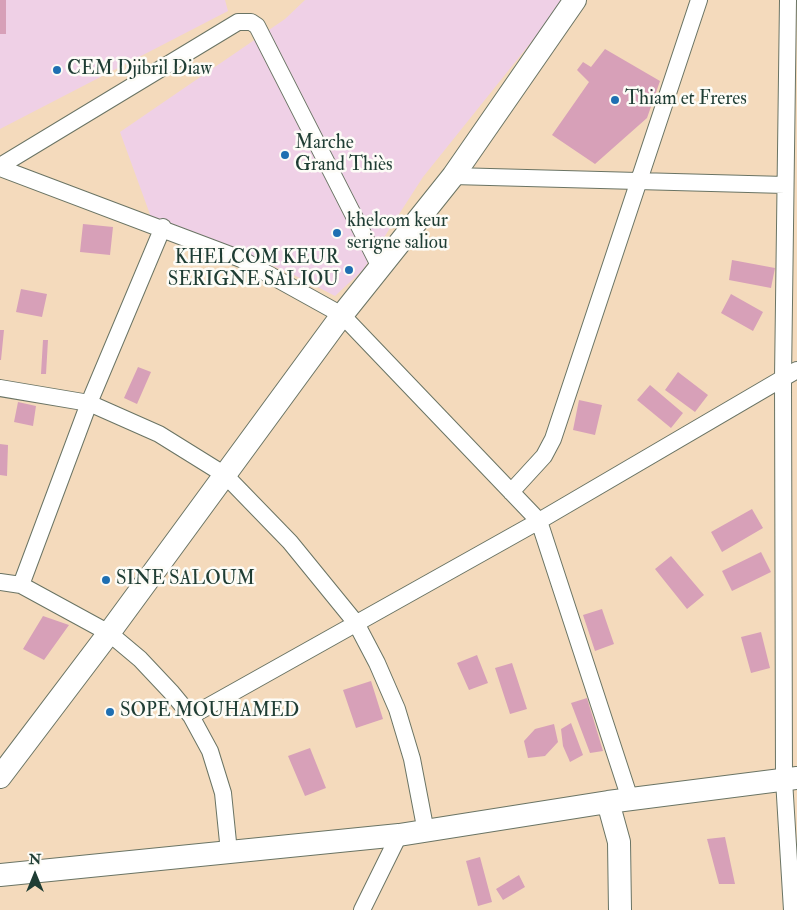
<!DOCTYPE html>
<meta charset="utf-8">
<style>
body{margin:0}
#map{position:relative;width:797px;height:910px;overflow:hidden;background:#f4dabc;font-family:"IM FELL Double Pica",serif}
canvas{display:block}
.north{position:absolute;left:10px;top:850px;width:50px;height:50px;-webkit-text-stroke:4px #fdfcf7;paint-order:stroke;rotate:0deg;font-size:14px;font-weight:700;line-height:20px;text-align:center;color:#1f3d34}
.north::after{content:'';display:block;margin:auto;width:18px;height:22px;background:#1f3d34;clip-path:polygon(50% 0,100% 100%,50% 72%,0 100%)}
</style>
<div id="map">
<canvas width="797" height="910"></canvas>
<div class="north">N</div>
</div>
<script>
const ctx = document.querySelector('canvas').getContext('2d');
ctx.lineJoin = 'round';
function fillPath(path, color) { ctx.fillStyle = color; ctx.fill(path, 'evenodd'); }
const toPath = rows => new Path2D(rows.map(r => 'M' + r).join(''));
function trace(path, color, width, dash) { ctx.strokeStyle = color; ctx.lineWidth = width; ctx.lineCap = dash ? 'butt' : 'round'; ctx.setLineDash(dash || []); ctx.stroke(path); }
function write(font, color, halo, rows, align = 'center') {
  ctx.font = font + ' "IM FELL Double Pica",serif'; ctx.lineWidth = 5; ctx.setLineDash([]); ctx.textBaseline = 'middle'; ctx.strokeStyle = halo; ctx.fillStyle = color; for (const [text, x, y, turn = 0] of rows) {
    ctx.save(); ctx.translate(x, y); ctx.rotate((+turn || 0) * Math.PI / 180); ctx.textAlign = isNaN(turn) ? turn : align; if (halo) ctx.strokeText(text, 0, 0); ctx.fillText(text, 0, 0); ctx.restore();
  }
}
const built = toPath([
 [0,0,225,0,228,11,0,129],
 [305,0,565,0,423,177,363,270,335,296,288,272,227,247,152,220,120,132,285,19]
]);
const building = toPath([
 [0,0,6,0,6,34,0,34],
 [605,49,660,81,647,118,595,164,552,135,589,82,577,70,583,62,591,67],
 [83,224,113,227,110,255,80,252],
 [732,260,775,268,771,288,729,280],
 [21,289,47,294,42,317,16,312],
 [731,294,763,312,753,331,721,313],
 [0,330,4,330,1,360,0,360],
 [43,340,48,340,46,374,41,374],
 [138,367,151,372,137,404,124,398],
 [678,372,708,395,695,412,665,390],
 [650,385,683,413,671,428,637,400],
 [579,400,602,405,595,435,573,430],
 [18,402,36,406,33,426,14,422],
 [0,444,8,445,7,476,0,475],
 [752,509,763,528,722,552,711,532],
 [761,552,771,572,732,591,722,571],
 [671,556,704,595,687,609,655,569],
 [602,609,614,644,595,651,583,615],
 [43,616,69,625,44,660,23,649],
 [761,632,770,668,751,673,741,637],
 [477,655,488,683,469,690,457,663],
 [512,663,527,709,510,714,495,668],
 [371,681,383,719,356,728,343,690],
 [587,698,603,751,590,753,571,703],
 [571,723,583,755,570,762,563,746,561,729],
 [554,724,558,742,545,756,528,758,524,741,535,729],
 [310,748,326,788,305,796,288,756],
 [725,837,735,884,719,884,707,839],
 [480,857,492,902,478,906,466,861],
 [519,875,525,887,503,900,496,889]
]);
const street = toPath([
 [788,0,783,378,784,780,792,910],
 [0,166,238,22,251,22,257,26,381,269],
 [0,168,241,259,342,315,539,521,630,799],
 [453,176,785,185],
 [0,388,89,403,159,434,225,475,290,542,356,623,377,663,397,709,412,759,426,832],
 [511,492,544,456,553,439,699,0],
 [0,582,21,585,109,633,140,659,172,693,191,716,210,751,223,793,229,852],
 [21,585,89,403,163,227],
 [191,716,539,521,797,370],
 [362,910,399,835]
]);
const secondary = toPath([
 [0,777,109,633,342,315,453,176,575,0],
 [608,802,619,842,620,910],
 [0,875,399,835,608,802,797,778]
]);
const markers = [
 [57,70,5,"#1f6fb2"],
 [615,100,5,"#1f6fb2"],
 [285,155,5,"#1f6fb2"],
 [337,233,5,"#1f6fb2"],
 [349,270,5,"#1f6fb2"],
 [106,580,5,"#1f6fb2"],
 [110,712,5,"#1f6fb2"]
];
const poiNames = [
 ["CEM Djibril Diaw",67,70],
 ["Thiam et Freres",625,100],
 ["Marche",295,144],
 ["Grand Thiès",295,166],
 ["khelcom keur",347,222],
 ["serigne saliou",347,244],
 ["KHELCOM KEUR",339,259,"right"],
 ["SERIGNE SALIOU",339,281,"right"],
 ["SINE SALOUM",116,580],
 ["SOPE MOUHAMED",120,712]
];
fillPath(built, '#efd0e6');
fillPath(building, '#d7a0b8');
trace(street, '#6a7464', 18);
trace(secondary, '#6a7464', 24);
trace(street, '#fff', 16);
trace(secondary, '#fff', 22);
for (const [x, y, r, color] of markers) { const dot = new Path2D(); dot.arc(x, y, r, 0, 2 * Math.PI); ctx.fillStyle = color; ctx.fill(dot); trace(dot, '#fdfcf7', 2); }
write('19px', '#1f3d34', '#fdfcf7', poiNames, 'left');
</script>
